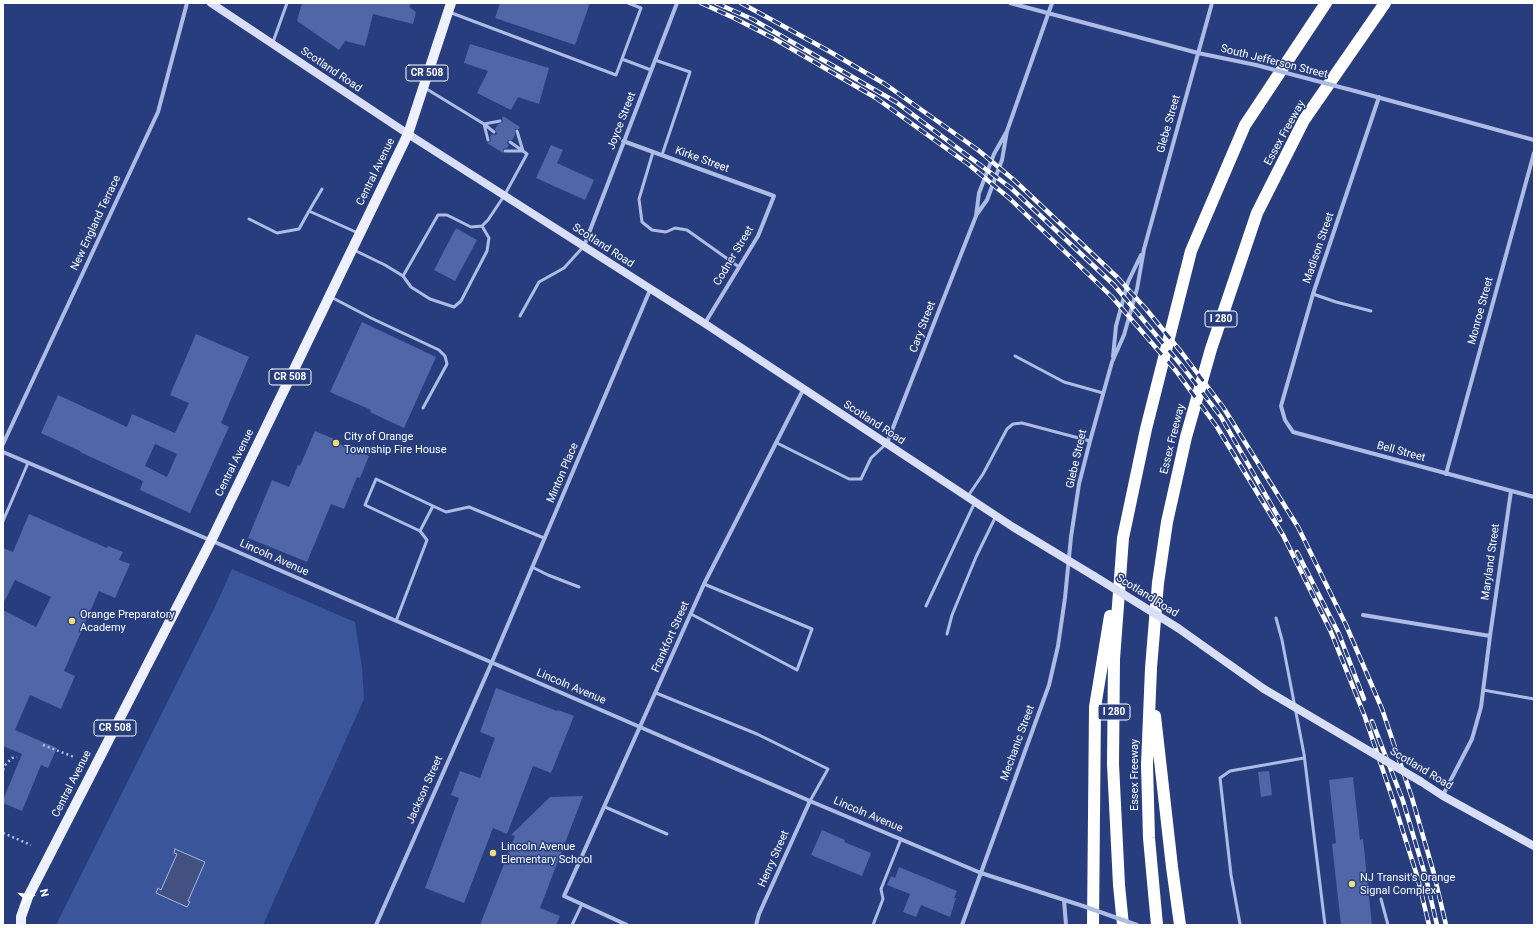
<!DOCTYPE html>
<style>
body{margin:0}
#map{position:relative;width:1537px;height:928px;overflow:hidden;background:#273d7e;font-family:Roboto,sans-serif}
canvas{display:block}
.frame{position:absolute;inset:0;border:4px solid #fff;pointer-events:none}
.north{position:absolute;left:12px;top:876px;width:40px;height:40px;-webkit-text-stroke:3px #273d7e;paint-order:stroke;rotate:76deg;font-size:11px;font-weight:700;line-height:16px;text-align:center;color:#fff}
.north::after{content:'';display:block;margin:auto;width:14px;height:18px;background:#fff;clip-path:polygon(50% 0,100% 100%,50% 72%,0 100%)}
</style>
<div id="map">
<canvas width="1537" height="928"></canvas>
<div class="frame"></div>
<div class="north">N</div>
</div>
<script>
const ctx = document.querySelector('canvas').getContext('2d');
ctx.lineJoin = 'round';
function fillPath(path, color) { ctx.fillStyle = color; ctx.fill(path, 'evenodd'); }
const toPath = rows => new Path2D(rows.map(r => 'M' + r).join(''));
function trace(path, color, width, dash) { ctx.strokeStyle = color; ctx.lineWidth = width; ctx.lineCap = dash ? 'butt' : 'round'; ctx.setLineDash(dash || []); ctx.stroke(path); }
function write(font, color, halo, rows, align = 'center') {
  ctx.font = font + ' Roboto,sans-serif'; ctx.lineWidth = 3; ctx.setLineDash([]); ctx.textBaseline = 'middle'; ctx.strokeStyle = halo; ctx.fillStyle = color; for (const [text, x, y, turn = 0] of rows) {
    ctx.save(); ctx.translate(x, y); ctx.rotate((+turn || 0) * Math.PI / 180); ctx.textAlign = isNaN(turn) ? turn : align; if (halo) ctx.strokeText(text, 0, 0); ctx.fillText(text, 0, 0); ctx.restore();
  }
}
const green = toPath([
 [232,569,355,622,362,668,364,699,263,925,56,925,216,605]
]);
const water = toPath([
 [175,849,205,862,188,901,190,902,187,907,156,893,158,888,161,890,177,854,174,853,175,849]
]);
const building = toPath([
 [302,3,412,3,409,7,416,12,413,24,373,14,365,46,345,41,339,50,297,21],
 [500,3,590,3,575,45,495,18],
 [470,44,549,68,539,104,518,97,511,110,477,93,488,71,464,63],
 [503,116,520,127,519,129,515,129,515,135,512,140,508,140,507,143,509,145,507,148,503,149,503,153,487,143,491,141,490,137,492,134,495,135,497,134,495,129,498,124,503,122,502,119],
 [551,145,563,150,557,163,594,180,585,200,536,178],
 [456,228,477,240,455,281,434,270],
 [362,322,436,357,404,428,370,412,371,410,330,392],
 [196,334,249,357,221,423,229,427,190,513,140,490,143,481,80,452,80,451,41,433,58,395,127,427,132,414,175,433,189,403,170,395],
 [155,444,177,454,167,477,145,466],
 [315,431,334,439,333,441,369,456,360,478,357,477,344,509,331,504,307,562,248,538,272,480,289,487,298,465,300,466],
 [29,514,107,548,108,546,123,552,119,560,130,564,115,598,99,591,64,671,75,676,61,709,30,695,15,730,57,748,48,768,41,765,22,811,3,803,3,800,22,754,3,746,3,610,36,627,51,597,15,580,3,604,3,548,13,552],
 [496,688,557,711,558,710,574,716,551,773,533,766,507,834,493,828,464,903,425,888,459,798,451,795,460,771,480,778,495,738,480,732],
 [1269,771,1272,795,1261,797,1258,772],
 [1353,777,1360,840,1363,839,1372,925,1341,925,1332,844,1336,843,1329,780],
 [583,796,540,908,560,916,556,925,480,925,515,836,511,835,550,797],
 [822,830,845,840,844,842,871,853,862,876,811,855],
 [899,867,957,891,954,898,956,898,950,917,921,905,916,917,903,912,910,894,887,885,891,876,895,878]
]);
const path = toPath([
 [43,745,74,757],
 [3,770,6,764,12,758,17,757],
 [3,833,31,845]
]);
const lane = toPath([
 [449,12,616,75,641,8,628,3],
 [273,42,287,3],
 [622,59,651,70],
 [655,60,690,72,662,155],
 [425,88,484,124,500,121],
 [484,124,488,140],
 [484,124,494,132],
 [510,142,523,151],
 [505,151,523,151],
 [653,152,639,199,642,222,652,230,666,232,675,228,687,230,739,267],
 [322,189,309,211,358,233],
 [249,219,277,233,299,229,309,211],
 [354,250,385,265,403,276,411,287,430,299,454,307,461,301,487,251,489,238,482,226],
 [403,276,438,215,447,215,471,227,482,226,488,220,504,196,527,154,523,151,517,131],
 [1313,294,1336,302,1371,311],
 [331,297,371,318,439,350,445,356,447,364,423,408],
 [520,316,539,282,564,268,584,246],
 [1015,356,1064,382,1103,393],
 [777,443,849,479,861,479,871,458,886,444],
 [968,496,983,474,1007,429,1013,424,1022,423,1090,441],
 [433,506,420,531,365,505,376,479,433,506,446,512,469,507,544,538],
 [3,521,28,463],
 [532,567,548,575,579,587],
 [926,606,975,502],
 [691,614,797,670,812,629,704,584],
 [1276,618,1282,640,1304,754,1325,925],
 [396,621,427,540,420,531],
 [947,634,952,615,976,557,996,516],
 [1483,690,1534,699],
 [656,693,757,734,828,769,810,801],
 [605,807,667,834],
 [1381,899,1388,925],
 [572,925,582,904],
 [873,925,883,899,881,889,901,839],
 [1241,925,1240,924,1231,875,1220,778,1230,771,1304,758]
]);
const street = toPath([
 [1010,3,1198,53,1256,65],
 [1355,91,1534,140],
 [1379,97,1313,294,1281,406,1285,420,1293,432,1534,497],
 [623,141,774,196,758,236,705,323],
 [977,214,987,200,1002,160,1007,131,1052,3],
 [584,246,677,3],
 [1113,357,1116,326,1128,282,1141,255],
 [887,443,976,216,979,193,994,154,1007,131],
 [3,444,158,112,187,3],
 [3,452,231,549,810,801,981,873,1083,906],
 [1446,474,1534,153],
 [1363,615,1490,636],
 [1443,795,1472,739,1481,707,1490,636,1511,491],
 [1064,900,1066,925],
 [376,925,492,662,650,290],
 [627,925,564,896,704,584,803,390],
 [756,925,759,914,810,801],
 [962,925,1049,685,1058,646,1065,598,1071,537,1079,484,1090,441,1112,362,1124,335,1137,289,1144,249,1212,3]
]);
const secondary = toPath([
 [211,3,408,134,704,323,1013,527,1094,576],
 [1178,628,1264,689],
 [1420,781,1443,796,1534,846]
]);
const primary = toPath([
 [21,925,21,917,28,897,211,541,408,134,451,3]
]);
const highway = toPath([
 [1155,716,1172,867,1180,925],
 [1093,925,1095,707,1110,616],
 [1123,925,1119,885,1113,764,1114,659,1123,538,1146,429,1191,251,1245,125,1326,3],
 [1157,925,1149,838,1147,765,1151,668,1158,583,1167,522,1186,437,1211,349,1257,213,1304,120,1385,3]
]);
const rail = toPath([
 [701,3,734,18,773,38,876,98,968,164,1009,198,1112,297,1176,371,1217,427,1283,535,1331,632,1365,717,1394,803,1418,879,1429,925],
 [716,3,752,19,896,102,1011,188,1114,285,1182,366,1221,417,1280,520],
 [741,3,827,50,885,84,978,150,1014,180,1117,277,1146,309,1182,353,1223,407,1298,527,1346,625,1382,709,1412,798,1434,874,1446,925],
 [1297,552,1339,634,1364,699],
 [1372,721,1403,801,1426,878,1437,925]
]);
const streetBridge = toPath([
 [1256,65,1355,91],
 [1083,906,1137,925]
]);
const secondaryBridge = toPath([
 [1094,576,1178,628],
 [1264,689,1420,781]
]);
const markers = [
 [336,443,4,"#ede174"],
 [72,621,4,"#ede174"],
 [493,853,4,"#ede174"],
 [1352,884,4,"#ede174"]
];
const shields = [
 [427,73,42],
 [1221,319,32],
 [290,377,42],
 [1114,712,32],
 [115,728,42]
];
const shieldNames = [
 ["CR 508",427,73],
 ["I 280",1221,319],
 ["CR 508",290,377],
 ["I 280",1114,712],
 ["CR 508",115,728]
];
const streetNames = [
 ["South Jefferson Street",1274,62,14],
 ["Scotland Road",331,70,34],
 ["Joyce Street",622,121,-69],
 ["Glebe Street",1169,124,-74],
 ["Essex Freeway",1285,133,-61],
 ["Kirke Street",702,160,20],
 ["Central Avenue",376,172,-64],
 ["New England Terrace",96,223,-65],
 ["Scotland Road",603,246,33],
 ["Madison Street",1319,248,-71],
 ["Codner Street",734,256,-59],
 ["Monroe Street",1481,311,-75],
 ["Cary Street",923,327,-69],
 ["Scotland Road",874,423,33],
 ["Essex Freeway",1173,439,-76],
 ["Bell Street",1401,452,15],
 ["Glebe Street",1077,459,-77],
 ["Central Avenue",235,463,-64],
 ["Minton Place",563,473,-67],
 ["Lincoln Avenue",274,558,24],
 ["Maryland Street",1491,562,-82],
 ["Scotland Road",1147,596,32],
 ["Frankfort Street",671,637,-66],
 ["Lincoln Avenue",571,687,23],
 ["Mechanic Street",1018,743,-70],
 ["Scotland Road",1421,769,31],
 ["Essex Freeway",1135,775,-90],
 ["Central Avenue",72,784,-63],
 ["Jackson Street",425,790,-66],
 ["Lincoln Avenue",868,815,23],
 ["Henry Street",774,859,-66]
];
const poiNames = [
 ["City of Orange",344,437],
 ["Township Fire House",344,450],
 ["Orange Preparatory",80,615],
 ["Academy",80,628],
 ["Lincoln Avenue",501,847],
 ["Elementary School",501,860],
 ["NJ Transit's Orange",1360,878],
 ["Signal Complex",1360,891]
];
fillPath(green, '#3b559b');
fillPath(water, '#425181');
trace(water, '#a2b5e5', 1);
fillPath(building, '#5066a6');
trace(path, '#aebce5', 2.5, [2, 3]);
trace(lane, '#aebce5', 3);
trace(street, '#aebce5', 4);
trace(secondary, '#d7def5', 8);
trace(primary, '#eef1fd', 10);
trace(highway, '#fff', 12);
trace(rail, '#fff', 4.5);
trace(rail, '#273d7e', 3, [9]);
trace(streetBridge, '#aebce5', 4);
trace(secondaryBridge, '#d7def5', 8);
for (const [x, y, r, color] of markers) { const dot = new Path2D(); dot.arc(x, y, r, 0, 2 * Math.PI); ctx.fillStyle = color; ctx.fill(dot); trace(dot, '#273d7e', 1.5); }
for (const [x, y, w] of shields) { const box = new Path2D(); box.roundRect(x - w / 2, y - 8, w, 16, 3); ctx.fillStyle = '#273d7e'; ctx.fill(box); trace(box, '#fff', 1); }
write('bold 10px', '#fff', null, shieldNames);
write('11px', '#fff', '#273d7e', streetNames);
write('11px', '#fff', '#273d7e', poiNames, 'left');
</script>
